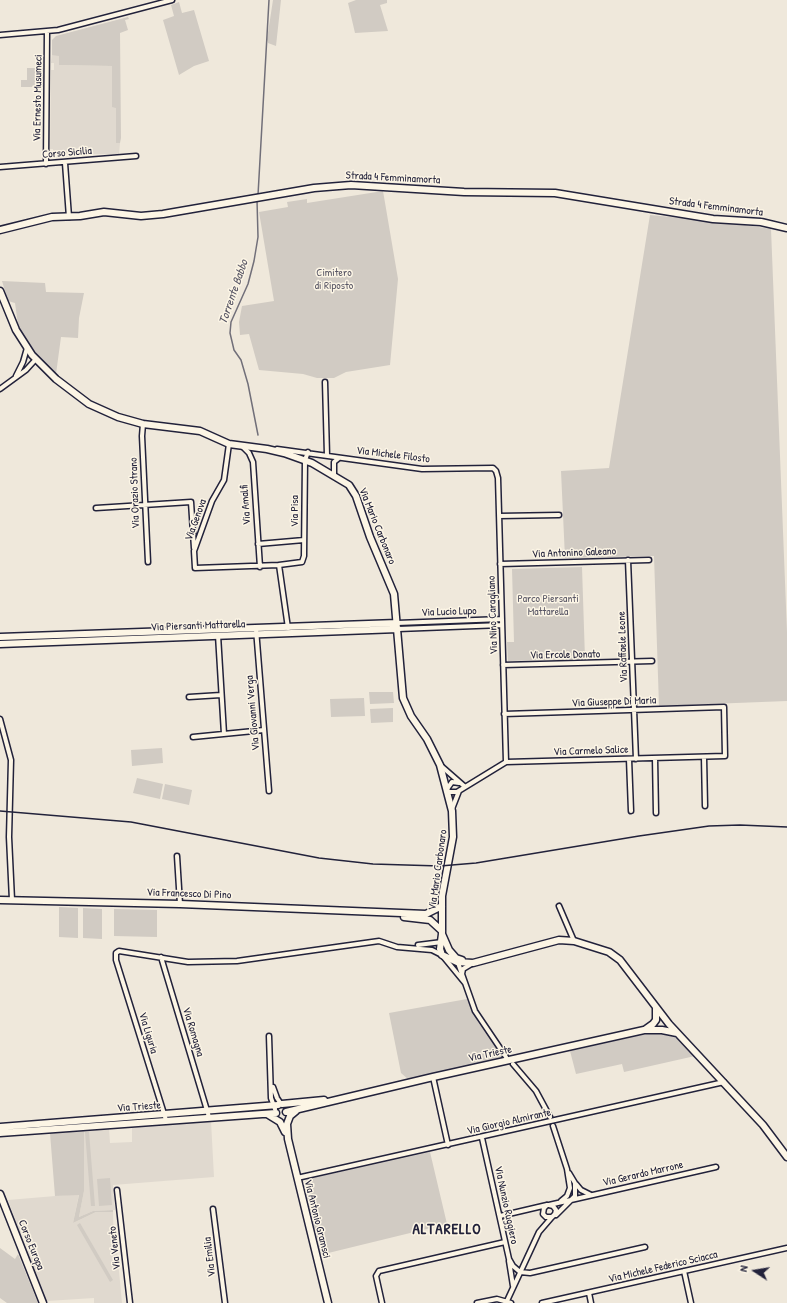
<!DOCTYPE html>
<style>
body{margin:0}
#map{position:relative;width:787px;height:1303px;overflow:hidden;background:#efe8db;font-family:"Patrick Hand",sans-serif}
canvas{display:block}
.north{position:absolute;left:735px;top:1251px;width:40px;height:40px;-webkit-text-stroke:3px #fcf5e5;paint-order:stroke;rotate:282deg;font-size:11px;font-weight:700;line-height:16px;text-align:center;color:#22223b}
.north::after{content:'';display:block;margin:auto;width:14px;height:18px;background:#22223b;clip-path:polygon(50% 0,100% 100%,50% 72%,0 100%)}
</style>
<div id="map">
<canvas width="787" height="1303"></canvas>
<div class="north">N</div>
</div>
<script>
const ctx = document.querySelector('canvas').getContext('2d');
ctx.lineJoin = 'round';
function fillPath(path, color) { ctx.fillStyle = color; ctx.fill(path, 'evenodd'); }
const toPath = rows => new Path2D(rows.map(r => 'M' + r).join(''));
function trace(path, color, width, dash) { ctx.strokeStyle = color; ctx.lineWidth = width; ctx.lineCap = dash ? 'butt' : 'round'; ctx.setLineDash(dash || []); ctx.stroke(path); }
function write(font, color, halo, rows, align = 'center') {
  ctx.font = font + ' "Patrick Hand",sans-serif'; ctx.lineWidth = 3; ctx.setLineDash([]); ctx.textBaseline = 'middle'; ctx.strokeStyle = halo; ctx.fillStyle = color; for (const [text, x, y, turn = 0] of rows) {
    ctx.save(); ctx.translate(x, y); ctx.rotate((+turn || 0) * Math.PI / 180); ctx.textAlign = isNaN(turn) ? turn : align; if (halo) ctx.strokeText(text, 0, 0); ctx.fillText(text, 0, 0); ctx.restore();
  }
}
const built = toPath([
 [52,55,59,55,59,65,112,66,112,107,116,107,116,142,120,143,119,154,85,154,85,149,73,149,72,154,57,153,57,152,53,152,53,149,50,149,51,70,54,70,54,63,51,63],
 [211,1121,214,1177,113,1185,115,1210,93,1211,79,1217,84,1191,84,1131,109,1129,110,1143,132,1142,132,1127],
 [79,1194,73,1223,96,1212,113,1212,114,1249,117,1250,122,1303,94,1303,94,1298,47,1301,28,1252,29,1250,23,1233,20,1233,8,1200]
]);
const green = toPath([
 [273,0,281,0,276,46,268,43,267,39],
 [356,0,387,0,387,3,380,5,388,31,355,33,348,3],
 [179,2,182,13,194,10,209,61,194,66,179,75,163,20,174,16,171,5],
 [128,17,129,19,125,20,128,30,120,33,121,138,120,143,116,143,116,108,112,107,112,66,59,65,59,56,52,55,52,40,56,36],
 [27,68,43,68,43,87,21,87,21,80,27,80],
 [383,191,398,279,390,365,346,372,334,378,317,378,303,374,259,370,249,334,240,335,239,322,242,306,274,301,259,212,288,207,287,202,307,199,307,203],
 [650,215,733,223,771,229,787,632,787,701,659,706,654,556,565,558,561,471,609,468],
 [2,281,45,283,46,292,84,293,79,318,78,338,61,337,56,374,38,356,24,336,18,325,15,303,8,301],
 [582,567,585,659,508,661,507,642,514,642,512,569],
 [369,692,393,692,394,703,370,704],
 [364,698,365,716,331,717,330,699],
 [393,708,393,722,371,723,370,709],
 [162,748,163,763,132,766,131,750],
 [137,778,163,784,160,799,133,793],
 [165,784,192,790,189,805,162,799],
 [59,907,78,908,78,938,59,937],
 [83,908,102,909,102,939,83,938],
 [114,909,157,910,157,937,114,936],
 [467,999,478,1022,503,1057,409,1080,401,1073,389,1013],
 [655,1032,674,1036,695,1056,624,1072,622,1064,576,1074,570,1051],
 [84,1131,84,1191,79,1217,93,1211,113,1210,113,1212,96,1212,73,1223,79,1195,55,1196,50,1133],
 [85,1132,89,1132,95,1206,91,1206],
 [430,1152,447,1224,320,1255,304,1188,305,1182,308,1179],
 [110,1178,112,1205,99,1206,97,1179],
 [80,1223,113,1280,110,1282,77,1225],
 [0,1248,15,1259,18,1254,38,1303,7,1303,0,1298]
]);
const stream = toPath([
 [258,195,269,0],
 [257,200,258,237,254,261,248,284,231,322,230,333,234,350,241,360,248,384,258,435]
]);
const street = toPath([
 [0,35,58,30,172,0],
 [65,163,69,217],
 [46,164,47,32],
 [0,167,136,156],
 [16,376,23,362,27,348],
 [325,382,327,455],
 [0,389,26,370,36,359],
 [143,424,142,436,148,562],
 [229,444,224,480,212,501,194,551,195,568,279,565,302,562,304,556,305,460,308,452],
 [243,447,249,453,253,462,260,567],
 [277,449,422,469,493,468,496,471,498,478,506,762],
 [334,474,334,462,339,458],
 [96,508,191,502,194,548],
 [499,516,559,515],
 [258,544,304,540],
 [628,560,636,759],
 [500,564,649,560],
 [279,565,288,628],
 [397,623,502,619],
 [256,629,269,791],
 [398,629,502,625],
 [218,635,224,734],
 [503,665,652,661],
 [189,697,221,695],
 [0,719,11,760,9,837,12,900],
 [193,737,264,730],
 [704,757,705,806],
 [655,758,656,813],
 [629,759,631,811],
 [440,765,464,786],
 [447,789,452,782,459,783],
 [448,792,457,792,506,762,725,756,724,707,504,714],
 [452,809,459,791],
 [177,856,180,904],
 [559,906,574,941],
 [418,945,442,942],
 [161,957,209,1117],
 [457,960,475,1011,506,1057],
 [462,974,463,969,473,963],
 [269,1036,271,1098,275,1109],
 [513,1064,536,1091,550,1117],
 [433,1077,448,1145],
 [273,1087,277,1098,281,1104],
 [166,1120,116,960,116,953,119,951,188,962,237,961,379,941,397,947,432,950,442,955,465,983],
 [553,1126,567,1169,570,1188,567,1196,561,1201],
 [482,1138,509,1259,513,1266,520,1272,530,1273,645,1247],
 [297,1178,724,1082],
 [576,1184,581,1190,591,1195],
 [117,1190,130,1303],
 [549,1205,716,1167],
 [213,1209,225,1303],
 [556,1215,575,1196,575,1183,569,1173],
 [500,1216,547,1205,549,1205,553,1206,556,1210,555,1214,552,1217,546,1217,543,1214,544,1208,547,1205],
 [509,1261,513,1286],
 [684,1271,691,1303],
 [589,1293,591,1303],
 [382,1303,376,1276,379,1271,505,1242],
 [477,1303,497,1299,511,1303],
 [506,1303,539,1232,552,1217],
 [542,1303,787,1248]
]);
const secondary = toPath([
 [0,230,52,217,80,216,104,212,141,216,163,214,314,188,351,185,464,192,555,193,713,219,761,222,787,228],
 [0,291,16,330,32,355,56,379,89,404,118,417,143,424,200,431,229,444,267,449,284,453,312,463,349,485,356,496,370,537,394,594,403,698,411,716,427,739,440,765,452,811,453,837,442,896,442,934,440,949,442,955,457,962,473,963,559,940,574,941,609,952,620,960,669,1024,763,1125,787,1157],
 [0,637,397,623],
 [0,644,398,629],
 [0,900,180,904,426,914,442,906],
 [404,917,430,920,442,931],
 [442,934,449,950,456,958,462,960],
 [646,1029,653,1024,656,1020,656,1008],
 [282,1104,324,1100],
 [296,1111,290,1116,287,1124,288,1139,328,1303],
 [286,1112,433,1077,644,1030,662,1030,677,1033],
 [267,1114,280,1122,285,1132],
 [0,1127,278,1105],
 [0,1133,276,1113],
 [0,1194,43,1303]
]);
const rail = toPath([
 [0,811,131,822,319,858,373,864,406,865,440,866,476,863,639,836,709,826,740,825,787,827]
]);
const streetNames = [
 ["Via Ernesto Musumeci",38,98,-89],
 ["Corso Sicilia",67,153,-5],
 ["Strada 4 Femminamorta",393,178,3],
 ["Strada 4 Femminamorta",716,207,7],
 ["Via Michele Filosto",393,455,7],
 ["Via Orazio Strano",135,493,-92],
 ["Via Amalfi",246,505,-94],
 ["Via Pisa",295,511,-90],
 ["Via Genova",196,520,-70],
 ["Via Mario Carbonaro",377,526,68],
 ["Via Antonino Galeano",574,553,-2],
 ["Via Lucio Lupo",449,612,-2],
 ["Via Nino Caragliano",493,615,-92],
 ["Via Piersanti Mattarella",198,626,-2],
 ["Via Raffaele Leone",623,647,-92],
 ["Via Ercole Donato",565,655,-1],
 ["Via Giuseppe Di Maria",614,702,-2],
 ["Via Giovanni Verga",253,713,-95],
 ["Via Carmelo Salice",591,751,-2],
 ["Via Mario Carbonaro",438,870,-82],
 ["Via Francesco Di Pino",189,894,2],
 ["Via Romagna",193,1032,73],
 ["Via Liguria",148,1033,73],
 ["Via Trieste",490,1054,-12],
 ["Via Trieste",139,1107,-4],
 ["Via Giorgio Almirante",509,1122,-13],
 ["Via Gerardo Marrone",643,1174,-13],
 ["Via Nunzio Ruggiero",506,1205,78],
 ["Via Antonio Gramsci",317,1219,76],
 ["Corso Europa",31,1245,68],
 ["Via Veneto",115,1248,-96],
 ["Via Emilia",210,1257,-97],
 ["Via Michele Federico Sciacca",663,1267,-13]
];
const parkNames = [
 ["Cimitero",334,273],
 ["di Riposto",334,286],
 ["Parco Piersanti",548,599],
 ["Mattarella",548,612]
];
const waterNames = [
 ["Torrente Babbo",234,292,-71]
];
const districtNames = [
 ["ALTARELLO",447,1230]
];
fillPath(built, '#e0d9cf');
fillPath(green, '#d1cbc3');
trace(stream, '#716f79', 1.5);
trace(street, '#22223b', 7);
trace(secondary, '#22223b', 9);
trace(street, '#fcf5e5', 4);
trace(secondary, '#fcf5e5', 6);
trace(rail, '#22223b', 1.5);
write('11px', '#22223b', '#fcf5e5', streetNames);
write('11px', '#575564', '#fcf5e5', parkNames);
write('italic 12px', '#575564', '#fcf5e5', waterNames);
ctx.letterSpacing = '1px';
write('bold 15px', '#22223b', '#fcf5e5', districtNames);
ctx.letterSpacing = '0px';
</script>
